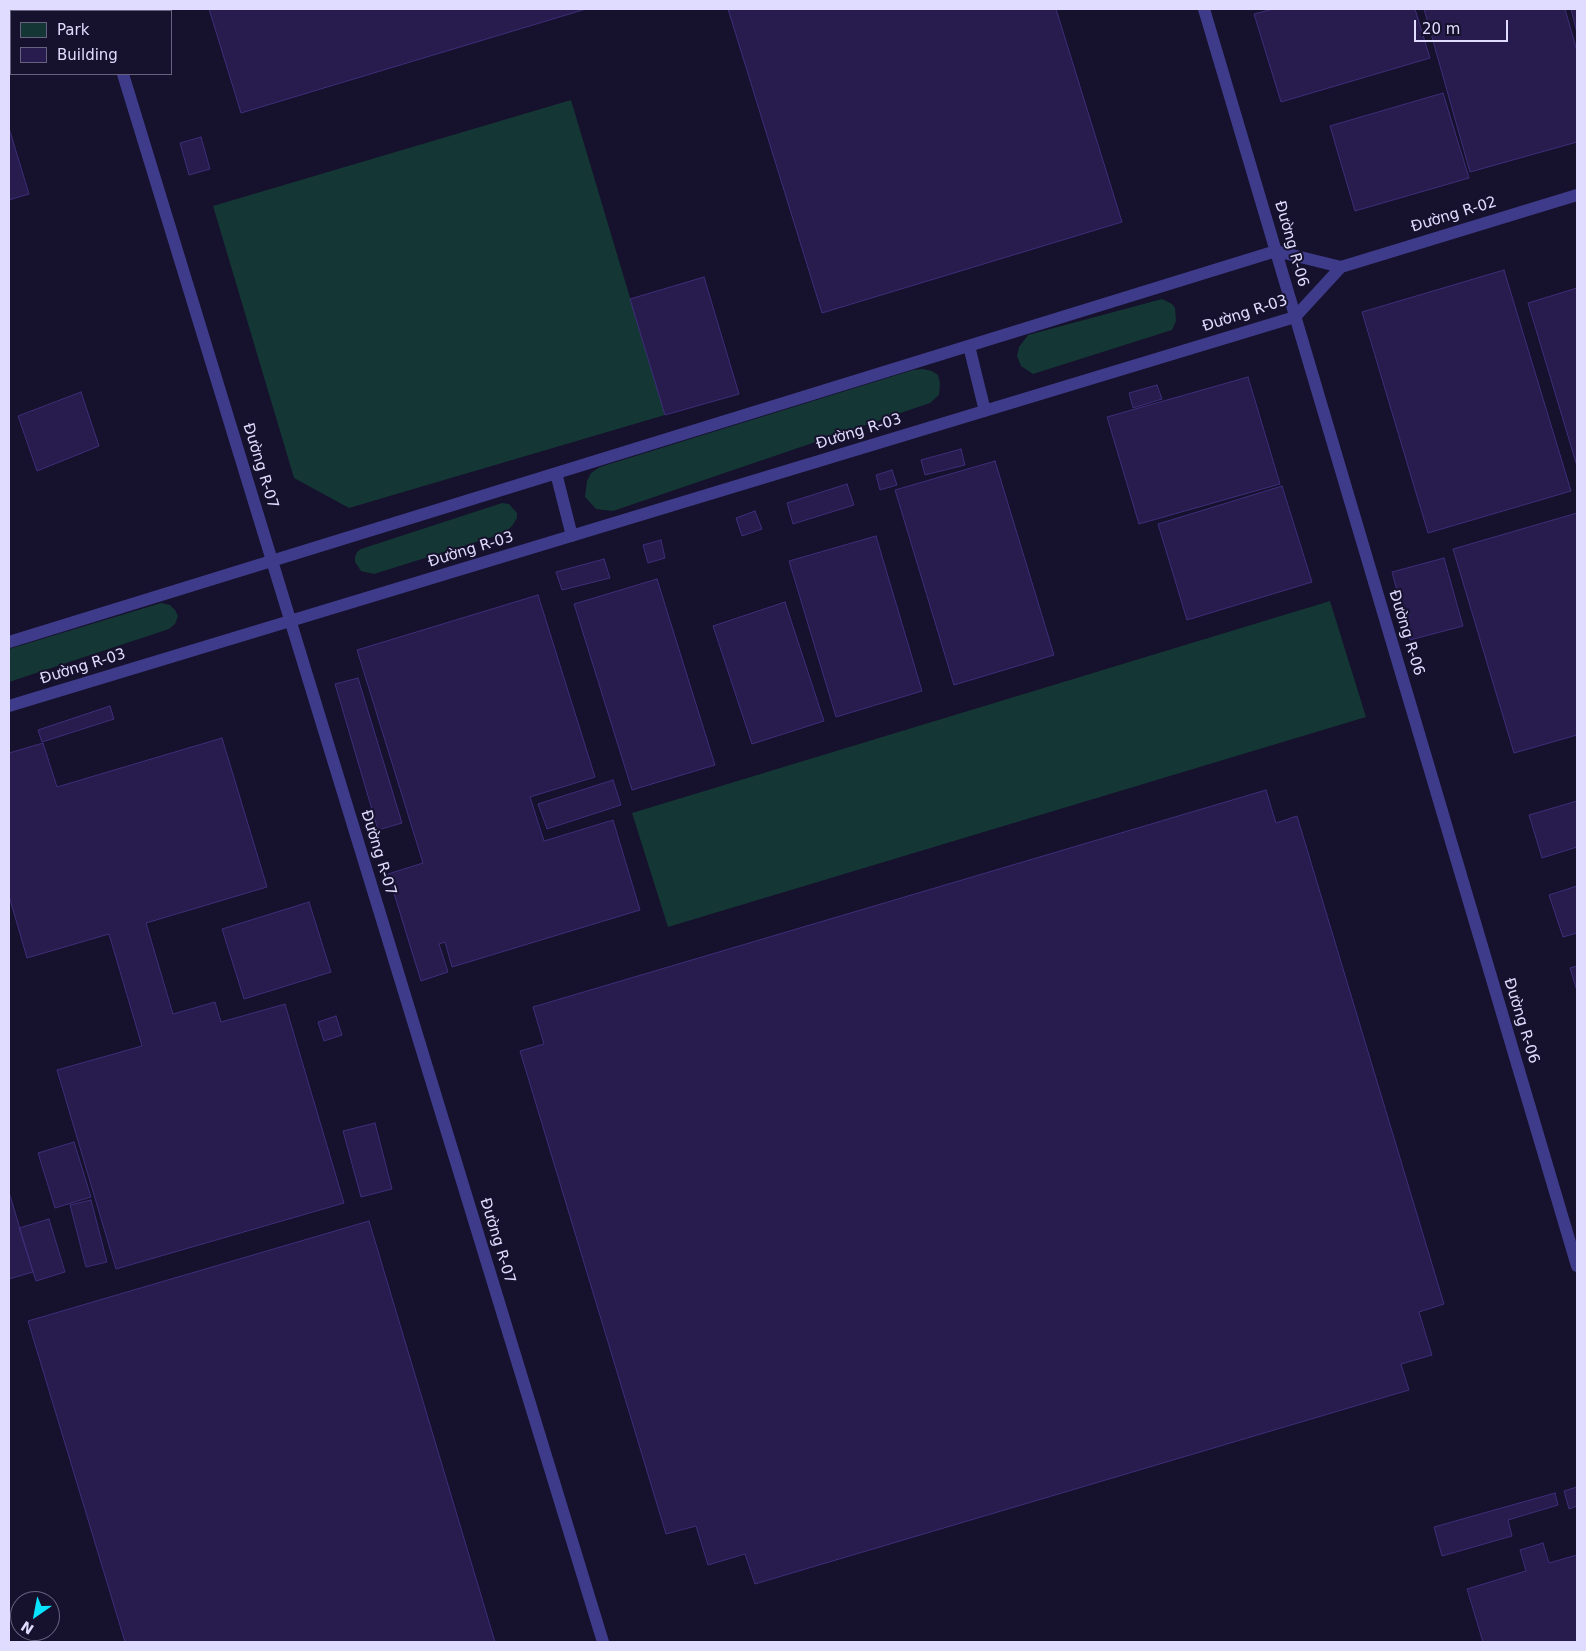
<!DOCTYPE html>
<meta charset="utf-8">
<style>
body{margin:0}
#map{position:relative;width:1586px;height:1651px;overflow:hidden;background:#16112c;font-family:"DejaVu Sans",sans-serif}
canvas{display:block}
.frame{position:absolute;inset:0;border:10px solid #e0dcff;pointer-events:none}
.legend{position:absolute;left:10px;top:10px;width:162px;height:65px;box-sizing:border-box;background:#16112c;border:1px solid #676280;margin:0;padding:6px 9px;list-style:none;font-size:15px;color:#e0dcff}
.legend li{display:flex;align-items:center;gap:10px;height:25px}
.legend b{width:25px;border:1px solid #676280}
.north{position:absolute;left:10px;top:1591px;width:50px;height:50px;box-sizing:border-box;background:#16112c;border:1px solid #676280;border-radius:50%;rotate:213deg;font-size:14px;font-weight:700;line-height:20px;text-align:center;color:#e0dcff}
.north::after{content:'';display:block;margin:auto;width:18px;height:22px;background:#08e3ff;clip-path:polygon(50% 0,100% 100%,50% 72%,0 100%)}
.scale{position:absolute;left:1414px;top:20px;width:94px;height:22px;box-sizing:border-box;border:2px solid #e0dcff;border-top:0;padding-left:6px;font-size:15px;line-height:18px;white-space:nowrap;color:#e0dcff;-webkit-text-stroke:4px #16112c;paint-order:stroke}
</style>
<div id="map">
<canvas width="1586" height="1651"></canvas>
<div class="frame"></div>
<ul class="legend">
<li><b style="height:14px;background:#143635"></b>Park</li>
<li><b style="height:14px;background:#271c4d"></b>Building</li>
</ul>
<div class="north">N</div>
<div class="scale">20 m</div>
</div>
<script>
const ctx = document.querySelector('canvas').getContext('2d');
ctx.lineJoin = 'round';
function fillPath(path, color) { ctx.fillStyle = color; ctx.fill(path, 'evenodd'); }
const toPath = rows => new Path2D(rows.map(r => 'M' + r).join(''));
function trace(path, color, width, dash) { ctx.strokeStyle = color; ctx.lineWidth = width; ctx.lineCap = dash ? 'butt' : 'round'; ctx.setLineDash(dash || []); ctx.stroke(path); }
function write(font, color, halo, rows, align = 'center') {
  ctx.font = font + ' "DejaVu Sans",sans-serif'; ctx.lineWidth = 4; ctx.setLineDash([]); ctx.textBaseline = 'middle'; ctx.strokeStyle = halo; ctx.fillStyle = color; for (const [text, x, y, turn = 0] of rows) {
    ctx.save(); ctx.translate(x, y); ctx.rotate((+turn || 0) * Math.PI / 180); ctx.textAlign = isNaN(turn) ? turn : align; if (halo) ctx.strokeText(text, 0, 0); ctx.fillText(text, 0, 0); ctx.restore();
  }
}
const green = toPath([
 [571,100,665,415,349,508,294,478,213,206],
 [1162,299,1172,304,1175,308,1176,321,1172,330,1033,374,1021,366,1017,356,1019,347,1028,335],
 [923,369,932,371,938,375,940,383,939,395,930,403,613,511,596,509,585,497,587,481,591,473,600,467,913,370],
 [502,503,509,504,517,513,517,518,512,526,505,533,374,574,361,571,355,562,355,557,357,552,361,549],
 [1330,601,1366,717,668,927,632,813],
 [161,603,170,605,175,610,178,616,175,624,169,629,9,682,9,649]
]);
const building = toPath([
 [209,9,586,9,241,113,209,9],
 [728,9,1056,9,1122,222,822,313,728,9],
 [1273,9,1415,9,1430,58,1281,102,1254,14,1273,9],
 [1424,9,1565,9,1577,51,1577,142,1470,172,1424,9],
 [1571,9,1577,9,1577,33,1571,9],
 [1443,93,1469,178,1355,211,1330,126,1443,93],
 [9,128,29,194,9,200,9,128],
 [201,137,210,169,189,175,180,143,201,137],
 [1504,270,1571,491,1428,533,1362,312,1504,270],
 [704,277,739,394,665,415,630,299,704,277],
 [1577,288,1577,466,1528,303,1577,288],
 [1248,377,1280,484,1139,524,1107,417,1248,377],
 [1157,385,1162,399,1133,408,1129,393,1157,385],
 [81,392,99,446,37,471,18,416,81,392],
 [961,449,965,465,925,475,921,460,961,449],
 [995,461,1054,655,954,685,895,490,995,461],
 [892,470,897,485,880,490,876,475,892,470],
 [847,484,854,505,793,524,787,503,847,484],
 [1282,486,1312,582,1187,620,1158,524,1282,486],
 [755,511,762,529,742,536,736,518,755,511],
 [1577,513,1577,735,1514,753,1453,549,1577,513],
 [876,536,922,691,836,717,789,561,876,536],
 [661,540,665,558,648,563,643,545,661,540],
 [1444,558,1463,626,1410,640,1392,572,1444,558],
 [604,559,610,578,562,590,556,572,604,559],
 [657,579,715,765,632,790,574,604,657,579],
 [538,595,595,777,530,797,544,841,613,820,640,910,452,967,445,942,439,944,448,972,421,981,388,874,423,863,357,650,538,595],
 [785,602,824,721,752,744,713,626,785,602],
 [358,678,402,823,378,830,335,684,358,678],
 [110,706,114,719,42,742,38,730,110,706],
 [222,738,267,887,146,923,173,1014,215,1002,221,1022,285,1004,344,1203,116,1269,57,1070,142,1046,109,934,27,958,9,896,9,753,43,743,57,787,222,738],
 [613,780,621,805,547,829,538,804,613,780],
 [1266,790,1276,823,1297,816,1444,1304,1419,1312,1432,1355,1401,1364,1409,1390,755,1584,745,1554,708,1565,696,1526,666,1534,520,1051,544,1044,533,1007,1266,790],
 [1577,801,1577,847,1542,858,1529,815,1577,801],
 [1577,886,1577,933,1563,937,1549,895,1577,886],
 [309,902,331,972,244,999,222,929,309,902],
 [1577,966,1577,991,1570,968,1577,966],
 [336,1016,342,1035,324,1041,318,1022,336,1016],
 [375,1123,392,1189,361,1197,343,1131,375,1123],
 [74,1142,91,1197,55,1208,38,1153,74,1142],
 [9,1192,33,1272,9,1279,9,1192],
 [91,1200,107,1262,86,1267,70,1205,91,1200],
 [49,1219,65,1272,36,1281,19,1228,49,1219],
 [369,1221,495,1642,125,1642,28,1321,369,1221],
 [1577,1487,1577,1506,1569,1509,1564,1491,1577,1487],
 [1555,1493,1558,1505,1508,1520,1512,1536,1442,1556,1434,1527,1555,1493],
 [1543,1543,1549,1563,1577,1555,1577,1642,1483,1642,1467,1589,1526,1571,1520,1550,1543,1543]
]);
const lane = toPath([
 [103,9,104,11],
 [1204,9,1577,1266],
 [123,74,603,1642],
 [1341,267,1577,195],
 [969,346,985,411],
 [556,473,572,536],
 [9,642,1276,251,1341,267],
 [9,706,1295,317,1341,267]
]);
const streetNames = [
 ["Đường R-02",1454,215,-17],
 ["Đường R-06",1291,244,74],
 ["Đường R-03",1245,314,-18],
 ["Đường R-03",859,432,-17],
 ["Đường R-07",260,466,73],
 ["Đường R-03",471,550,-17],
 ["Đường R-06",1406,633,73],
 ["Đường R-03",83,667,-17],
 ["Đường R-07",378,853,73],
 ["Đường R-06",1521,1021,73],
 ["Đường R-07",497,1241,73]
];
fillPath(green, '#143635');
fillPath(building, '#271c4d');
trace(building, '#3e2e7a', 1);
trace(lane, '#3f3b8b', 12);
write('15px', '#e0dcff', '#16112c', streetNames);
</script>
